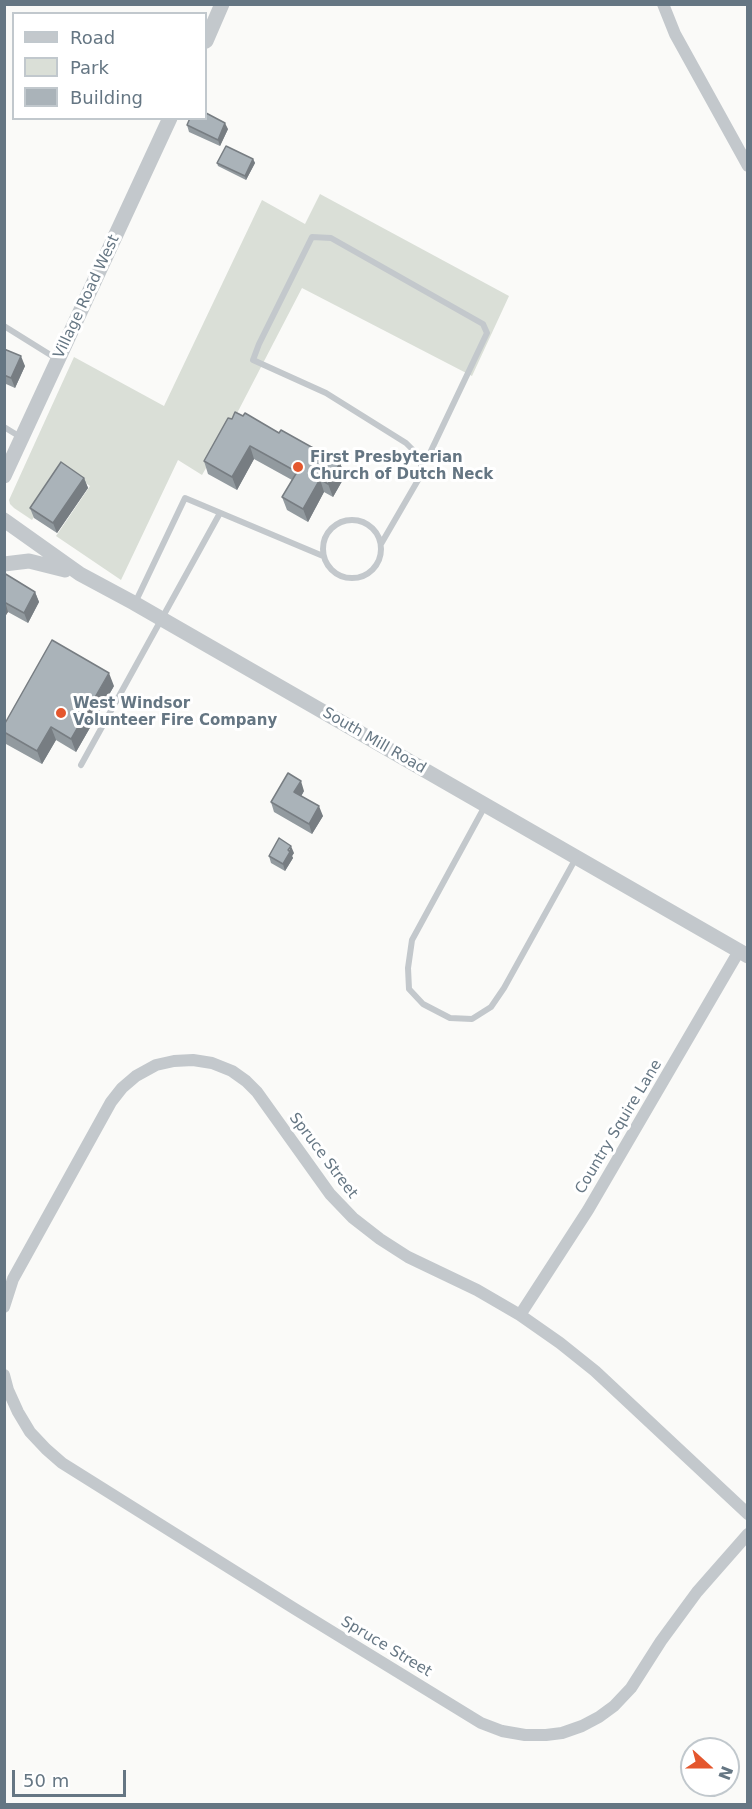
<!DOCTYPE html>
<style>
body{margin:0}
#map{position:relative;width:752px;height:1809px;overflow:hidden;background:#fafaf8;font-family:"DejaVu Sans",sans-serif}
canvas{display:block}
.frame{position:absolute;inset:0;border:6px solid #657683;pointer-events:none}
.legend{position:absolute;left:12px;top:12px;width:195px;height:108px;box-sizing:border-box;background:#fff;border:2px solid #c1c8cd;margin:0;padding:8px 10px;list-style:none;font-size:18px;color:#657683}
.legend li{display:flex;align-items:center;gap:12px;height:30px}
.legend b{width:30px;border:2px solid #c1c8cd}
.north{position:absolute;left:680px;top:1737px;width:60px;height:60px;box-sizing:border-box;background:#fff;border:2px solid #c1c8cd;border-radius:50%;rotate:111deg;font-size:16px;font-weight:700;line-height:24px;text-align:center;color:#657683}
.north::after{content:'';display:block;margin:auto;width:21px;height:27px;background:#e4572e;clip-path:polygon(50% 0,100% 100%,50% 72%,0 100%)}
.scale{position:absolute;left:12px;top:1770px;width:114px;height:27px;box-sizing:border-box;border:3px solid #657683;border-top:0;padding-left:8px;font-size:18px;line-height:21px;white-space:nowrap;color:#657683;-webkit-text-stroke:4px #fff;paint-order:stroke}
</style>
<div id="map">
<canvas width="752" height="1809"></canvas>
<div class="frame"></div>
<ul class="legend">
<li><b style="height:8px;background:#c3c8cc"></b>Road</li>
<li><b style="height:16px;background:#dadfd7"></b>Park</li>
<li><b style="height:16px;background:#aab3b9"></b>Building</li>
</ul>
<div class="north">N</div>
<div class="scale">50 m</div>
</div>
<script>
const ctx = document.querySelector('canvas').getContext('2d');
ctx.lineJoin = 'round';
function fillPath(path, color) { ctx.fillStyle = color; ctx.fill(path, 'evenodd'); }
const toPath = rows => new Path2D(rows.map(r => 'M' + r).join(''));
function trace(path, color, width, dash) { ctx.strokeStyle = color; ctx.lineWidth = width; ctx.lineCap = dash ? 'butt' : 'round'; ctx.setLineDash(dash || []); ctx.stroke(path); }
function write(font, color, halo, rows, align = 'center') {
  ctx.font = font + ' "DejaVu Sans",sans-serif'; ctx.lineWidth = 6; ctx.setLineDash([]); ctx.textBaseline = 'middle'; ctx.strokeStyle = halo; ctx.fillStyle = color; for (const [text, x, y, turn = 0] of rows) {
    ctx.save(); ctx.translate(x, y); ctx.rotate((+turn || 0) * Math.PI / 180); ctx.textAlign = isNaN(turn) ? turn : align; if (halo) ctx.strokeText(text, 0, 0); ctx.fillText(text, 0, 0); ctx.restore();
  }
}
const green = toPath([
 [320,194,509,296,472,376,302,288,233,421,202,475,178,460,121,580,56,536,90,486,66,469,32,520,14,508,10,504,9,500,74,357,164,406,262,200,305,224]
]);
const service = toPath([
 [4,326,57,359],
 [4,427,22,438],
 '323 549a29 29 0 1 1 58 0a29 29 0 1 1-58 0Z',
 [381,544,421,475,421,462,414,451,406,443,326,393,253,360,259,344,312,237,331,238,483,324,487,333,429,455,421,462],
 [135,603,185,498,323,556],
 [81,765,220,513],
 [485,806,412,940,408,968,409,989,423,1004,450,1018,472,1019,491,1007,504,988,576,858]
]);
const minor = toPath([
 [663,4,675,34,748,166],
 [4,1307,13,1279,111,1102,122,1088,136,1076,156,1065,174,1061,193,1060,212,1063,232,1071,246,1081,257,1092,330,1194,353,1218,380,1239,408,1257,477,1290,520,1315,560,1343,595,1371,748,1514],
 [520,1315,588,1210,739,951],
 [4,1375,8,1390,18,1412,30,1432,46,1449,62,1463,295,1609,481,1723,502,1731,525,1735,546,1735,562,1733,582,1726,599,1717,614,1706,631,1688,661,1641,697,1592,748,1534]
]);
const tertiary = toPath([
 [206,41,222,4],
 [4,476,170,118],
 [4,520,80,574,134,603,748,956],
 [4,564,29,561,65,570]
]);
const wall = toPath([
 [187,125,228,129,220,146,189,132],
 [253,159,255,163,246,180,218,166,217,163],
 [4,349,25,366,15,388,6,384,4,387],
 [243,416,279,433,340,463,345,476,333,497,324,492,308,522,287,510,282,497,292,480,254,459,237,490,208,474,204,461,232,419],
 [84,478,88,488,57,533,34,518,30,508],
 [4,573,35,592,39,602,28,623,8,612,4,618],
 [114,686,76,752,56,740,42,764,6,744,4,739,4,725],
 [304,791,301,796,323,816,312,834,274,812,271,802],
 [294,853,292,856,293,858,285,871,271,863,269,856]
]);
const shadedWall = toPath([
 [225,123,228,129,220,146,218,140],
 [253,159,255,163,246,180,245,176],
 [21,356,25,366,15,388,11,378],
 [250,446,254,459,237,490,232,477],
 [340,463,345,476,333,497,328,484],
 [84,478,88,488,57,533,53,523],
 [320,479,324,492,308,522,303,509],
 [35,592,39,602,28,623,24,613],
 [5,601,8,612,4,618],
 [109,673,114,686,76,752,71,739],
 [51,727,56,740,42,764,37,751],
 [301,781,304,791,298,802,294,792],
 [319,806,323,816,312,834,309,824],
 [291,846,294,853,292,856,293,858,285,871,283,864]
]);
const building = toPath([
 [206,113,225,123,218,140,187,125,190,118,206,118,206,113],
 [226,146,253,159,245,176,217,163,226,146],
 [4,349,21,356,11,378,4,375,4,349],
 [235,412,243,416,245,413,279,433,281,430,340,463,328,484,320,479,303,509,282,497,297,472,250,446,232,477,204,461,228,418,232,419,235,412],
 [61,462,84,478,53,523,30,508,61,462],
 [4,573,35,592,24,613,4,602,4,573],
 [52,640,109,673,71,739,51,727,37,751,4,732,4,725,52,640],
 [288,773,301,781,294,792,319,806,309,824,271,802,288,773],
 [279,838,291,846,288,850,290,852,283,864,269,856,279,838]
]);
const markers = [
 [298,467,6,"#e4572e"],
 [61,713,6,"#e4572e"]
];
const streetNames = [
 ["Village Road West",87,297,-65],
 ["South Mill Road",374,741,30],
 ["Country Squire Lane",619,1127,-59],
 ["Spruce Street",323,1156,53],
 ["Spruce Street",386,1647,31]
];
const poiNames = [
 ["First Presbyterian",310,458],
 ["Church of Dutch Neck",310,475],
 ["West Windsor",73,704],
 ["Volunteer Fire Company",73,721]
];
fillPath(green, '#dadfd7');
trace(service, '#c3c8cc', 6);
trace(minor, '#c3c8cc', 12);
trace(tertiary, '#c3c8cc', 15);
fillPath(wall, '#929a9f');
fillPath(shadedWall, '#777d82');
fillPath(building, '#aab3b9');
trace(building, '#777d82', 1.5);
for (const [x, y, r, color] of markers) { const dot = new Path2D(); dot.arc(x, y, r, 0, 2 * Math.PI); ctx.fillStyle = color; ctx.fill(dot); trace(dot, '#fff', 2); }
write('15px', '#657683', '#fff', streetNames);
write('bold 15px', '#657683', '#fff', poiNames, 'left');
</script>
